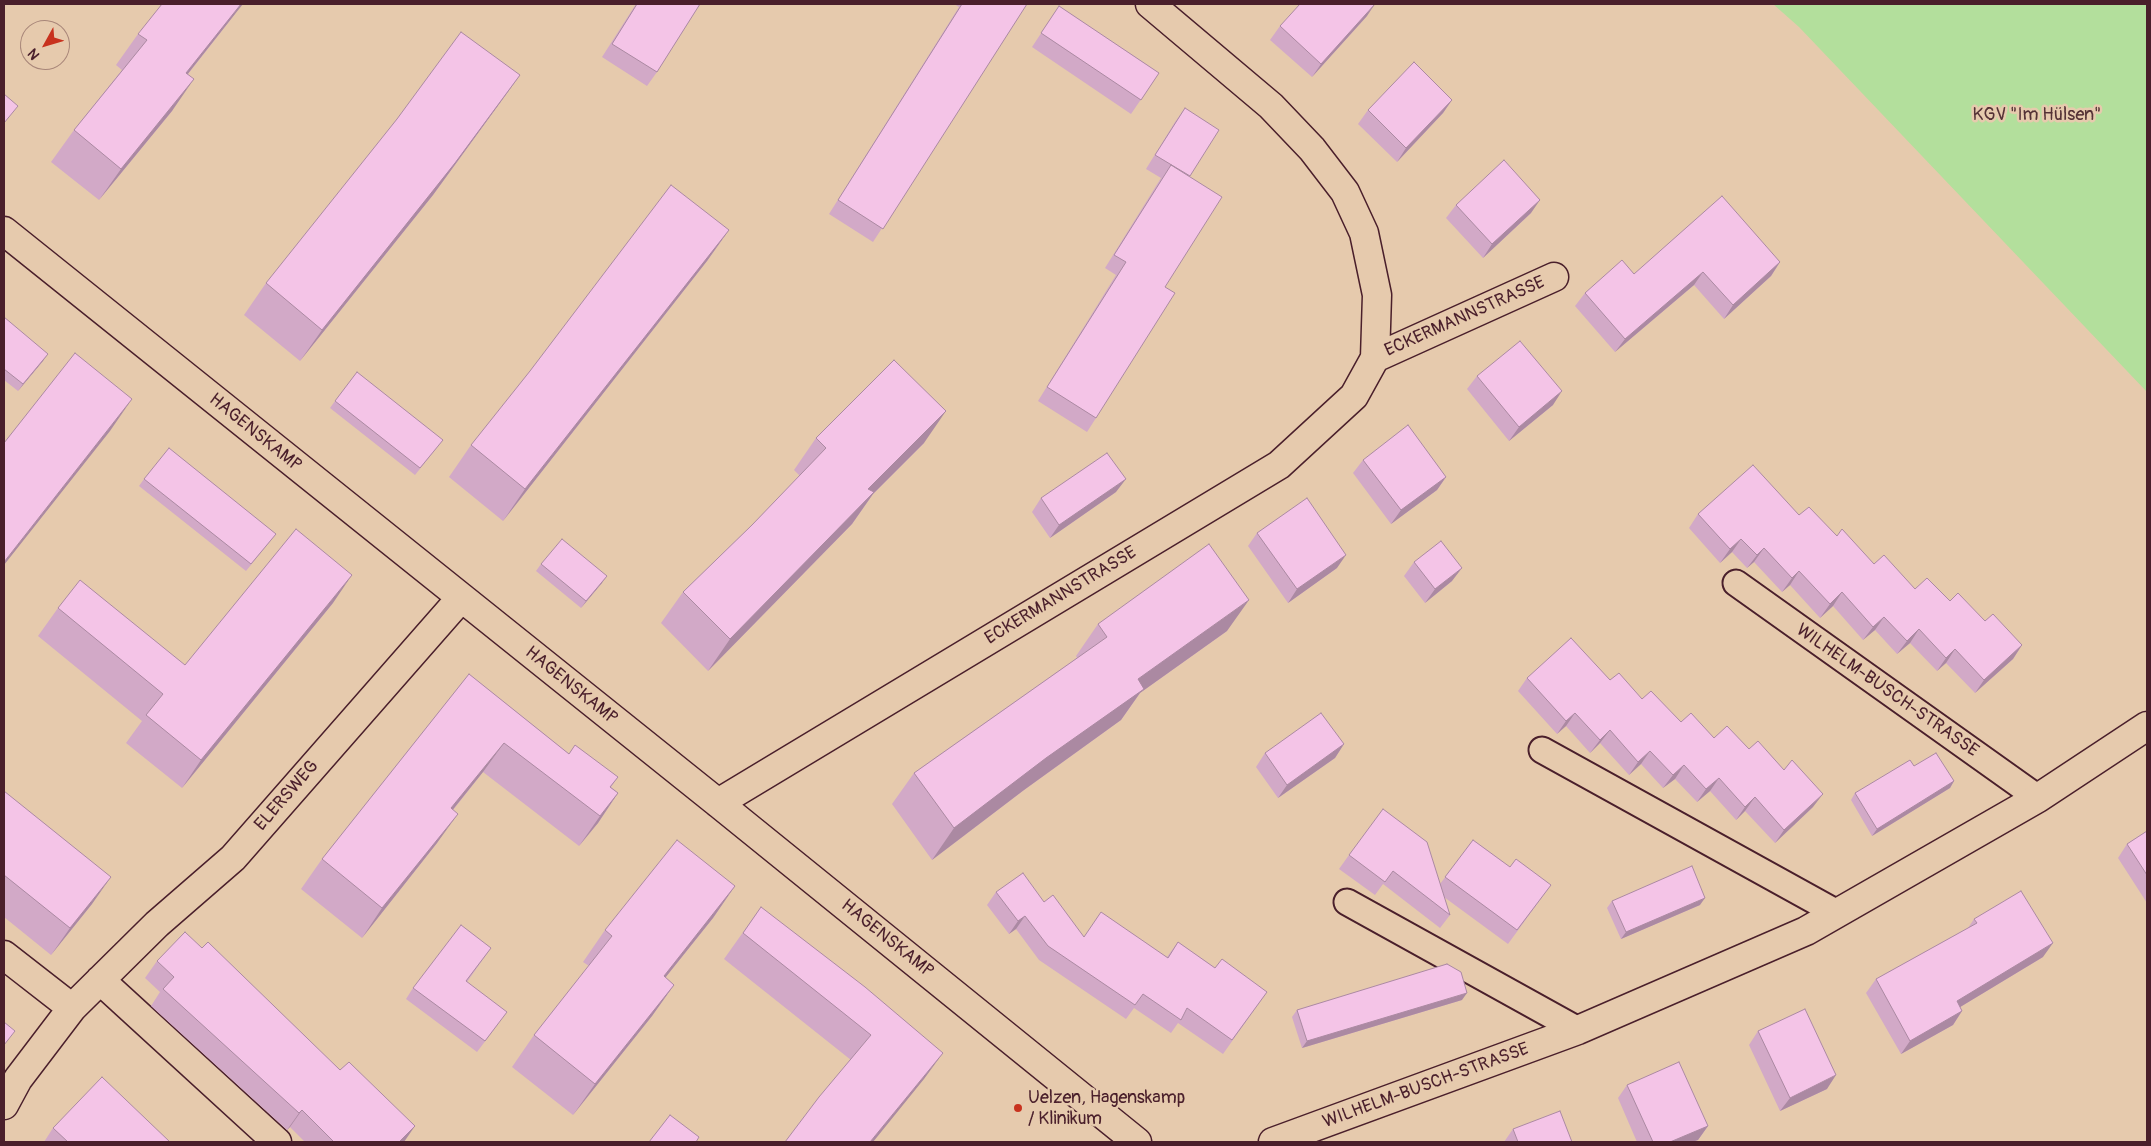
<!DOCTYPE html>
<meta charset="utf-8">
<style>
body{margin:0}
#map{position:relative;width:2151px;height:1146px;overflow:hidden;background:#e6caad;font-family:Pangolin,sans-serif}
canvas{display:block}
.frame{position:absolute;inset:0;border:5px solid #4a1f2b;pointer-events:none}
.north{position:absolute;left:20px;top:20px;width:50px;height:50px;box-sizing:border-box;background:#e6caad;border:1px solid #a88679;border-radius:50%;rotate:231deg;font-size:14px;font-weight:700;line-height:20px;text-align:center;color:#4a1f2b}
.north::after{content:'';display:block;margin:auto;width:18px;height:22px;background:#c8321e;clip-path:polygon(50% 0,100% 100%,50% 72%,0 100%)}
</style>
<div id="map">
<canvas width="2151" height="1146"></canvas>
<div class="frame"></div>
<div class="north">N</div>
</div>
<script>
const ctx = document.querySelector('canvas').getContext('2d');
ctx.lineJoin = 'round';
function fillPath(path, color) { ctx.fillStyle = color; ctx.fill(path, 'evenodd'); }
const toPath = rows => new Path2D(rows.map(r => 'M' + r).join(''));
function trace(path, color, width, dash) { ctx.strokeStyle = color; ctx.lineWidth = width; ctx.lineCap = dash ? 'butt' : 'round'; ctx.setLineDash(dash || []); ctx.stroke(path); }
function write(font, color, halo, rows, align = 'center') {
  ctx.font = font + ' Pangolin,sans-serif'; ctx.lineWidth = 5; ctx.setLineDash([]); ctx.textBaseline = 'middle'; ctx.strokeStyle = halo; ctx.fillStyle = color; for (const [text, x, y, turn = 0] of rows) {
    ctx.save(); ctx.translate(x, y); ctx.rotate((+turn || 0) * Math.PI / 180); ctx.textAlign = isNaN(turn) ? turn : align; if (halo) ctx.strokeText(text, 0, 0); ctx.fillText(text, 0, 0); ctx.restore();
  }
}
const green = toPath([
 [1773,4,2147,4,2147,392,1799,27]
]);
const service = toPath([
 [1736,583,2038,798],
 [1542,750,1837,913],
 [1347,902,1578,1030]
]);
const minor = toPath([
 [4,231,718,803,1137,1142],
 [1375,358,1554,277],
 [718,803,1279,465,1354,396,1375,358,1377,295,1364,233,1345,192,1312,149,1271,106,1150,4],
 [4,955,72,1008],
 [100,980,277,1142],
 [4,1105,18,1079,72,1008,157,924,233,858,461,598],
 [1273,1142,1578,1030,1806,931,2038,798,2147,726]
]);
const wall = toPath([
 [636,4,700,4,657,72,647,86,602,57],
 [954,4,1027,4,873,242,829,214,959,7],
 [1059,6,1159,73,1131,114,1032,47],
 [235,14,188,74,172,111,99,200,51,162,74,130,122,70,116,65,138,34],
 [1367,16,1312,77,1270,40,1280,26],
 [520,75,497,107,433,195,300,361,244,315,266,283],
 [1452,100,1443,113,1397,162,1358,124,1368,110],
 [1185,108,1189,177,1165,287,1096,418,1087,432,1038,401,1116,275,1105,268,1161,178,1146,169,1175,122],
 [1456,205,1531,213,1483,258,1446,218],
 [729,230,707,261,503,521,449,477,471,445],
 [1780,262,1771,276,1724,319,1694,285,1615,352,1575,306,1585,293,1634,274],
 [4,317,43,361,18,391,4,380],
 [1477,376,1553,405,1509,441,1467,389],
 [335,401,443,440,415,475,330,408],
 [816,438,924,443,873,494,852,524,708,671,661,623,683,592,752,525,800,476,794,470],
 [1363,460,1446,477,1437,490,1391,524,1353,473],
 [144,479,276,534,246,571,139,486],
 [1116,492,1050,538,1032,512,1041,498],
 [1698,514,1799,515,1837,536,1874,564,1915,589,1950,601,1985,621,2022,645,2013,659,1975,693,1946,663,1937,671,1910,643,1897,654,1875,630,1863,640,1833,606,1820,618,1790,585,1782,592,1754,562,1747,568,1732,552,1720,563,1689,528],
 [1257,533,1337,568,1288,603,1248,546],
 [1414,562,1452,581,1425,603,1404,576],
 [541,564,602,583,581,608,536,571],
 [333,603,182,788,126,743,142,721,38,636,58,608,185,665],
 [1098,624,1227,631,1140,693,1121,720,1024,790,932,860,892,804,914,773,1077,658,1076,656],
 [469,674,569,754,618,777,611,787,618,793,598,823,579,846,483,772,453,810,437,843,362,938,301,889,322,859],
 [1527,678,1610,680,1681,722,1714,738,1749,749,1813,807,1775,843,1745,811,1736,820,1710,791,1697,802,1675,779,1663,788,1641,764,1629,775,1600,743,1590,753,1566,726,1557,734,1518,691],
 [1344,744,1335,758,1278,798,1256,767,1265,753],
 [1914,766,1954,781,1950,788,1872,836,1851,800,1855,793],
 [4,791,92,904,51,955,4,917],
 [2147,831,2147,903,2118,858,2127,844],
 [1473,840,1510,867,1551,885,1508,944,1444,897,1450,915,1440,928,1383,884,1375,895,1339,869,1349,855,1440,884],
 [735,886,713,918,665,978,674,985,652,1016,573,1115,512,1067,534,1035,589,966,583,962,605,930],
 [996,892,1044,902,1084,937,1167,957,1178,942,1215,968,1267,992,1223,1054,1178,1023,1171,1033,1134,1008,1126,1019,1039,960,1016,929,1009,934,987,905],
 [1612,901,1700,905,1621,939,1607,908],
 [761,907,924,1079,851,1060,724,959],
 [1974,919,2043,957,1960,1007,1962,1011,1953,1025,1901,1054,1866,993,1876,979,1968,928],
 [491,948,467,982,499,1023,477,1052,406,999,413,988],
 [157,961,404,1142,305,1142,290,1127,287,1130,151,1006,160,992,145,978],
 [1462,1000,1302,1048,1292,1017,1297,1010],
 [1758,1031,1827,1089,1780,1111,1749,1045],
 [1627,1085,1708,1126,1698,1140,1692,1142,1637,1142,1618,1098],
 [53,1128,170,1142,44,1142],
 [1513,1129,1572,1142,1504,1142]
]);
const shadedWall = toPath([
 [241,4,243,4,235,14,164,104,186,73],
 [1375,4,1367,16,1312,77,1321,64],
 [520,75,497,107,433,195,300,361,322,330],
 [194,79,172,111,99,200,121,169],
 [1452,100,1443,113,1397,162,1406,148],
 [1540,200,1531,213,1483,258,1492,244],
 [729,230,707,261,503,521,525,489],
 [1780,262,1771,276,1724,319,1733,305],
 [1703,272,1694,285,1615,352,1625,339],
 [48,354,43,361,18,391,23,384],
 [1562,391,1553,405,1509,441,1519,427],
 [132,399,110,431,4,565,4,562],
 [946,411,924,443,873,494,852,524,708,671,730,639,868,489],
 [1446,477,1437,490,1391,524,1401,510],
 [1126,479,1116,492,1050,538,1059,525],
 [1741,539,1732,552,1720,563,1730,549],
 [1764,548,1754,562,1747,568,1757,555],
 [1346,555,1337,568,1288,603,1297,589],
 [1462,568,1452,581,1425,603,1435,589],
 [1799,571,1790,585,1782,592,1792,578],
 [352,575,333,603,182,788,201,760],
 [607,576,602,583,581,608,586,601],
 [1842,592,1833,606,1820,618,1830,604],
 [1249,600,1227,631,1140,693,1121,720,1024,790,932,860,954,828,1138,679],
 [1884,617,1875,630,1863,640,1873,627],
 [1919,629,1910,643,1897,654,1907,641],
 [2022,645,2013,659,1975,693,1984,680],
 [1955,649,1946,663,1937,671,1946,658],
 [1575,713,1566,726,1557,734,1566,721],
 [1610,730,1600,743,1590,753,1600,740],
 [504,743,483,772,430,838,451,808],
 [1344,744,1335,758,1278,798,1287,785],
 [1650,751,1641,764,1629,775,1638,762],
 [1684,765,1675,779,1663,788,1673,775],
 [1719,778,1710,791,1697,802,1706,789],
 [1954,781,1950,788,1872,836,1877,829],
 [618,793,598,823,579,846,600,816],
 [1823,794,1813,807,1775,843,1784,830],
 [1755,797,1745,811,1736,820,1745,807],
 [458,814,437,843,362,938,382,908],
 [111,877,92,904,51,955,70,928],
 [735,886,713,918,641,1008,664,976],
 [1705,898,1700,905,1621,939,1626,932],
 [1025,916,1016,929,1009,934,1018,921],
 [2053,943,2043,957,1947,1015,1957,1001],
 [674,985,652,1016,573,1115,595,1084],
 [1467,993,1462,1000,1302,1048,1307,1041],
 [1962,1011,1953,1025,1901,1054,1910,1041],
 [943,1053,924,1079,873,1142,870,1142],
 [1836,1075,1827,1089,1780,1111,1790,1098],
 [302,1110,290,1127,287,1130,299,1113],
 [415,1126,404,1142,399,1142],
 [1708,1126,1698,1140,1692,1142,1670,1142]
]);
const building = toPath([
 [162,4,241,4,186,73,194,79,121,169,74,130,147,40,138,34,162,4],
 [637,4,700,4,657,72,612,44,637,4],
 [962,4,1027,4,883,229,838,200,962,4],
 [1300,4,1375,4,1321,64,1280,26,1300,4],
 [1059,6,1159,73,1141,100,1041,33,1059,6],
 [461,32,520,75,455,163,322,330,266,283,397,119,461,32],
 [1414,62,1452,100,1406,148,1368,110,1414,62],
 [4,94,18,106,4,123,4,94],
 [1185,108,1219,130,1190,176,1155,155,1185,108],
 [1504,160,1540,200,1492,244,1456,205,1504,160],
 [1171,165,1222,197,1165,287,1175,293,1096,418,1047,387,1126,262,1114,255,1171,165],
 [671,185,729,230,525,489,471,445,530,371,671,185],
 [1722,196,1780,262,1733,305,1703,272,1625,339,1585,293,1622,260,1634,274,1722,196],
 [4,317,48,354,23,384,4,369,4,317],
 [1520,341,1562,391,1519,427,1477,376,1520,341],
 [75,353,132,399,4,562,4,443,75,353],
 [894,360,946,411,868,489,874,492,730,639,683,592,752,525,826,448,816,438,894,360],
 [357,372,443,440,420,468,335,401,357,372],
 [1408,425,1446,477,1401,510,1363,460,1408,425],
 [169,448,276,534,251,564,144,479,169,448],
 [1107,453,1126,479,1059,525,1041,498,1107,453],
 [1753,465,1799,515,1809,507,1837,536,1842,529,1874,564,1884,555,1915,589,1927,578,1950,601,1958,593,1985,621,1993,614,2022,645,1984,680,1955,649,1946,658,1919,629,1907,641,1884,617,1873,627,1842,592,1830,604,1799,571,1792,578,1764,548,1757,555,1741,539,1730,549,1698,514,1753,465],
 [1307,498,1346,555,1297,589,1257,533,1307,498],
 [296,529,352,575,201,760,146,715,163,694,58,608,80,580,185,665,296,529],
 [562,539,607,576,586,601,541,564,562,539],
 [1441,541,1462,568,1435,589,1414,562,1441,541],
 [1209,544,1249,600,1138,679,1144,689,1046,758,954,828,914,773,1107,637,1098,624,1209,544],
 [1571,638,1610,680,1619,673,1642,699,1651,691,1681,722,1691,713,1714,738,1727,726,1749,749,1758,741,1784,770,1792,760,1823,794,1784,830,1755,797,1745,807,1719,778,1706,789,1684,765,1673,775,1650,751,1638,762,1610,730,1600,740,1575,713,1566,721,1527,678,1571,638],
 [469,674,569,754,575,745,618,777,610,787,618,793,600,816,504,743,451,808,458,814,382,908,322,859,469,674],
 [1321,713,1344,744,1287,785,1265,753,1321,713],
 [1936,753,1954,781,1877,829,1855,793,1910,760,1914,766,1936,753],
 [4,791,111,877,70,928,4,875,4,791],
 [1383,809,1427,842,1450,915,1393,871,1385,882,1349,855,1383,809],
 [2147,831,2147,875,2127,844,2147,831],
 [677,840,735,886,664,976,674,985,595,1084,534,1035,612,936,605,930,677,840],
 [1473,840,1510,867,1516,859,1551,885,1517,930,1445,877,1473,840],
 [1692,866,1705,898,1626,932,1612,901,1692,866],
 [1023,873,1044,902,1053,895,1084,937,1101,912,1168,958,1178,942,1215,968,1222,959,1267,992,1232,1040,1187,1008,1181,1020,1143,994,1135,1005,1048,946,1025,916,1018,921,996,892,1023,873],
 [2021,891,2053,943,1957,1001,1962,1011,1910,1041,1876,979,1977,923,1974,919,2021,891],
 [761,907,865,987,943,1053,870,1142,785,1142,819,1097,871,1035,743,933,761,907],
 [461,925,491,948,466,981,507,1012,485,1041,413,988,461,925],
 [185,932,202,948,208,942,340,1070,349,1062,415,1126,399,1142,334,1142,302,1110,299,1113,163,989,174,977,157,961,185,932],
 [1447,964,1461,972,1467,993,1307,1041,1297,1010,1447,964],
 [1805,1009,1836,1075,1790,1098,1758,1031,1805,1009],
 [4,1022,15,1031,4,1045,4,1022],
 [1679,1062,1708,1126,1670,1142,1653,1142,1627,1085,1679,1062],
 [102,1077,170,1142,68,1142,53,1128,102,1077],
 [1560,1111,1572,1142,1518,1142,1513,1129,1560,1111],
 [670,1115,699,1137,696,1142,649,1142,670,1115]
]);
const markers = [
 [1018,1108,5,"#c8321e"]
];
const parkNames = [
 ["KGV \"Im Hülsen\"",2037,115]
];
const streetNames = [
 ["ECKERMANNSTRASSE",1465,317,-24],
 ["HAGENSKAMP",255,433,39],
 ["ECKERMANNSTRASSE",1061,596,-31],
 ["HAGENSKAMP",571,686,39],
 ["WILHELM-BUSCH-STRASSE",1887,691,35],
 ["ELERSWEG",287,796,-49],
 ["HAGENSKAMP",887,939,39],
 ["WILHELM-BUSCH-STRASSE",1426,1086,-20]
];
const poiNames = [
 ["Uelzen, Hagenskamp",1028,1098],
 ["/ Klinikum",1028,1119]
];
fillPath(green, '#b3df9c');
trace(service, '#4a1f2b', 29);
trace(minor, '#4a1f2b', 31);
trace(service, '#e6caad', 25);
trace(minor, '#e6caad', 28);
fillPath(wall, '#d2a9c7');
fillPath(shadedWall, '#ab89a2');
fillPath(building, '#f4c4e7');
trace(building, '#ab89a2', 1);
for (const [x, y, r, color] of markers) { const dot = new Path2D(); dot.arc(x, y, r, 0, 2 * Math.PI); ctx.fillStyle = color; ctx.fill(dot); trace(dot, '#e6caad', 2); }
write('18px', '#543236', '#e6caad', parkNames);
write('18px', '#4a1f2b', '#e6caad', streetNames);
write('18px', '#4a1f2b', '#e6caad', poiNames, 'left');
</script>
